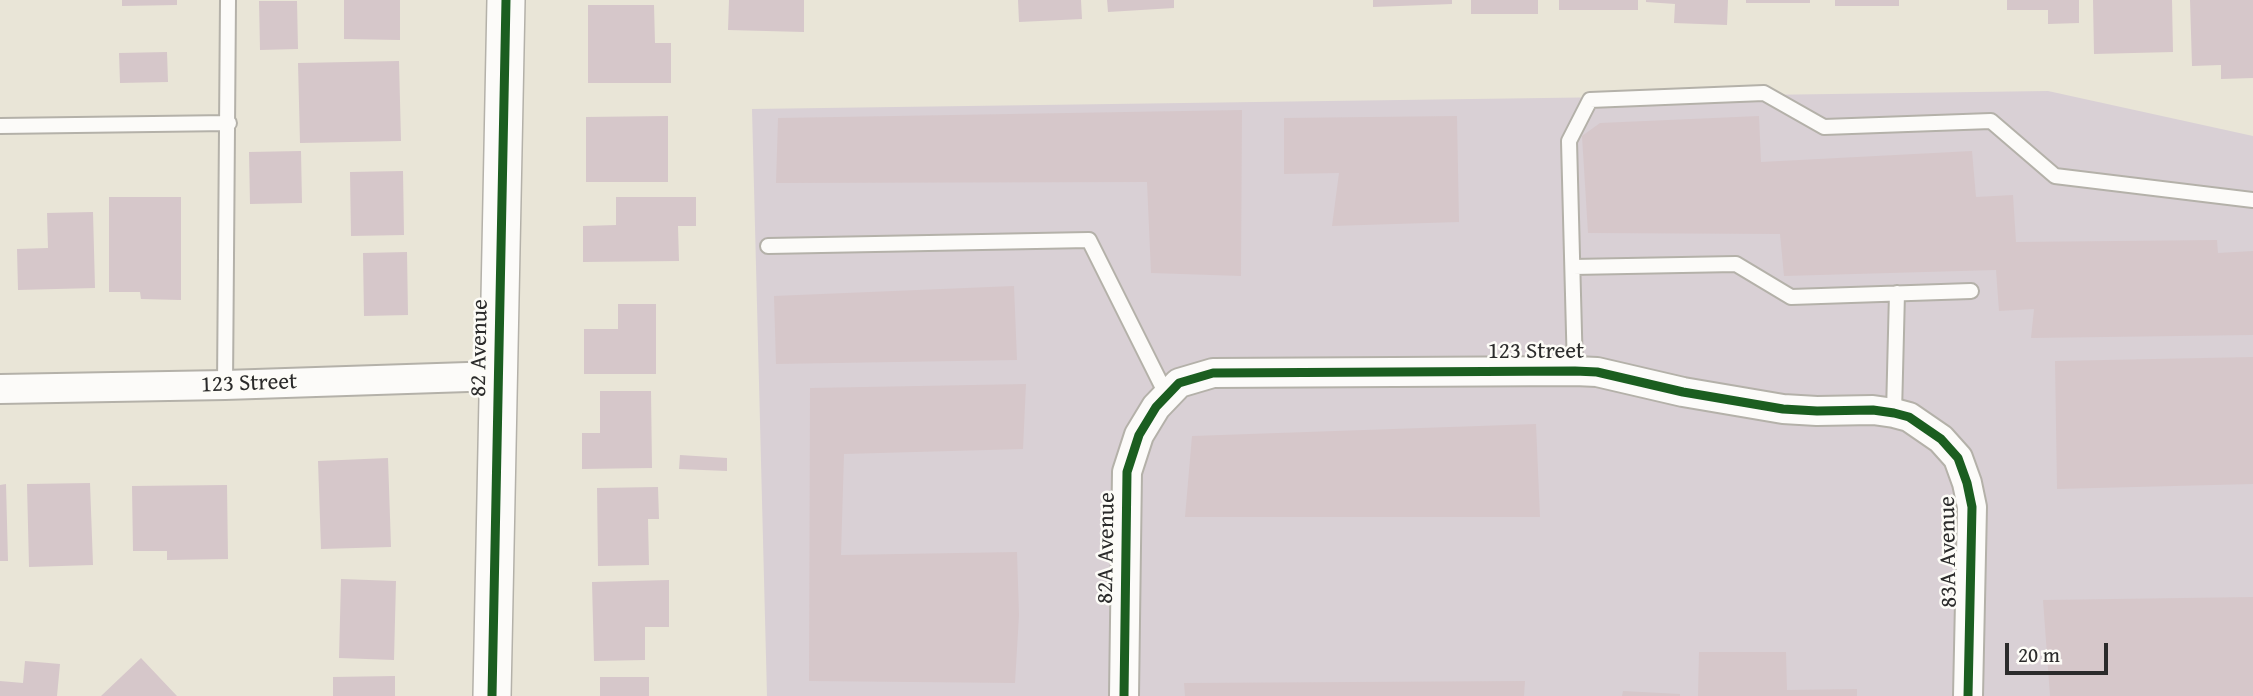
<!DOCTYPE html>
<style>
body{margin:0}
#map{position:relative;width:2253px;height:696px;overflow:hidden;background:#e9e5d7;font-family:"Gentium Book Plus",serif}
canvas{display:block}
.scale{position:absolute;left:2005px;top:643px;width:103px;height:32px;box-sizing:border-box;border:4px solid #2b2b2b;border-top:0;padding-left:9px;font-size:21px;line-height:24px;white-space:nowrap;color:#2b2b2b;-webkit-text-stroke:5px #fdfcf7;paint-order:stroke}
</style>
<div id="map">
<canvas width="2253" height="696"></canvas>
<div class="scale">20 m</div>
</div>
<script>
const ctx = document.querySelector('canvas').getContext('2d');
ctx.lineJoin = 'round';
function fillPath(path, color) { ctx.fillStyle = color; ctx.fill(path, 'evenodd'); }
const toPath = rows => new Path2D(rows.map(r => 'M' + r).join(''));
function trace(path, color, width, dash) { ctx.strokeStyle = color; ctx.lineWidth = width; ctx.lineCap = dash ? 'butt' : 'round'; ctx.setLineDash(dash || []); ctx.stroke(path); }
function write(font, color, halo, rows, align = 'center') {
  ctx.font = font + ' "Gentium Book Plus",serif'; ctx.lineWidth = 5; ctx.setLineDash([]); ctx.textBaseline = 'middle'; ctx.strokeStyle = halo; ctx.fillStyle = color; for (const [text, x, y, turn = 0] of rows) {
    ctx.save(); ctx.translate(x, y); ctx.rotate((+turn || 0) * Math.PI / 180); ctx.textAlign = isNaN(turn) ? turn : align; if (halo) ctx.strokeText(text, 0, 0); ctx.fillText(text, 0, 0); ctx.restore();
  }
}
const industrial = toPath([
 [2048,91,2253,136,2253,696,767,696,752,109]
]);
const building = toPath([
 [122,0,177,0,177,5,122,6],
 [344,0,400,0,400,40,344,39],
 [729,0,804,0,804,32,728,30],
 [1018,0,1081,0,1082,19,1019,22],
 [1107,0,1174,0,1174,8,1108,12],
 [1373,0,1452,0,1452,4,1373,7],
 [1471,0,1538,0,1538,14,1471,14],
 [1559,0,1638,0,1638,10,1559,10],
 [1646,0,1728,0,1727,25,1674,23,1675,4,1646,2],
 [1746,0,1810,0,1810,3,1746,3],
 [1835,0,1899,0,1899,6,1835,6],
 [2007,0,2079,0,2079,23,2048,24,2048,10,2007,10],
 [2093,0,2172,0,2173,52,2094,54],
 [2190,0,2253,0,2253,78,2221,79,2221,65,2192,66],
 [259,1,297,1,298,49,260,50],
 [588,5,654,5,655,43,671,43,671,83,588,83],
 [167,52,168,82,120,83,119,53],
 [399,61,401,141,300,143,298,63],
 [1242,110,1241,276,1151,273,1147,182,776,183,778,118],
 [668,116,668,182,586,182,586,117],
 [1457,116,1459,222,1332,226,1339,173,1284,174,1284,118],
 [1759,116,1761,162,1972,151,1976,197,2013,195,2016,242,2217,240,2218,253,2253,251,2253,335,2031,338,2034,309,1999,311,1996,270,1784,276,1780,234,1588,233,1582,136,1600,123],
 [301,151,302,203,250,204,249,152],
 [403,171,404,235,351,236,350,172],
 [109,197,181,197,181,300,141,299,140,292,109,292],
 [616,197,696,197,696,226,678,226,679,261,583,262,583,226,616,225],
 [93,212,95,288,18,290,17,249,48,248,47,213],
 [407,252,408,315,364,316,363,253],
 [1014,286,1017,360,776,364,774,296],
 [618,304,656,304,656,374,584,374,584,329,618,329],
 [2253,357,2253,484,2057,489,2055,361],
 [1026,384,1023,449,844,454,841,555,1017,552,1019,615,1015,683,809,681,810,388],
 [600,391,651,391,652,468,582,469,582,433,600,433],
 [1536,424,1540,517,1185,517,1192,436],
 [680,455,727,458,727,471,679,469],
 [388,458,391,547,321,549,318,461],
 [90,483,93,565,29,567,27,484],
 [6,484,8,561,0,561,0,485],
 [227,485,228,559,167,560,167,551,133,551,132,486],
 [658,487,659,519,648,519,649,565,598,566,597,488],
 [341,579,396,581,394,660,339,658],
 [669,580,669,627,645,627,645,660,594,661,592,582],
 [2253,597,2253,696,2050,696,2043,600],
 [1699,652,1786,652,1787,690,1857,689,1857,696,1698,696],
 [141,658,177,696,101,696],
 [25,661,60,664,57,696,0,696,0,681,23,683],
 [395,676,395,696,333,696,333,677],
 [600,677,649,677,649,696,600,696],
 [1525,681,1524,696,1185,696,1184,683],
 [1623,691,1680,694,1680,696,1622,696]
]);
const service = toPath([
 [0,126,229,123],
 [768,246,1089,240,1167,396],
 [1573,267,1736,264,1791,297,1971,291],
 [1575,371,1569,141,1590,100,1764,93,1824,127,1991,121,2055,176,2253,200],
 [225,385,228,0],
 [1894,413,1897,293]
]);
const minor = toPath([
 [0,389,225,385,498,376],
 [1124,696,1127,472,1139,435,1156,407,1179,383,1213,373,1575,371,1597,372,1683,392,1783,409,1817,411,1873,410,1894,413,1909,417,1941,439,1958,458,1967,483,1972,507,1968,696]
]);
const tertiary = toPath([
 [492,696,506,0]
]);
const cycleway = toPath([
 [492,696,506,0],
 [1124,696,1127,472,1139,435,1156,407,1179,383,1213,373,1575,371,1597,372,1683,392,1783,409,1817,411,1873,410,1894,413,1909,417,1941,439,1958,458,1967,483,1972,507,1968,696]
]);
const streetNames = [
 ["82 Avenue",480,348,-89],
 ["123 Street",1536,352],
 ["123 Street",249,384,-2],
 ["82A Avenue",1107,548,-89],
 ["83A Avenue",1949,552,-91]
];
fillPath(industrial, '#d9d0d5');
fillPath(building, '#d6c7ca');
trace(service, '#b4b1a9', 18);
trace(minor, '#b4b1a9', 32);
trace(tertiary, '#b4b1a9', 40);
trace(service, '#fcfbf9', 14);
trace(minor, '#fcfbf9', 28);
trace(tertiary, '#fcfbf9', 37);
trace(cycleway, '#1b5e20', 9);
write('23px', '#2b2b2b', '#fdfcf7', streetNames);
</script>
